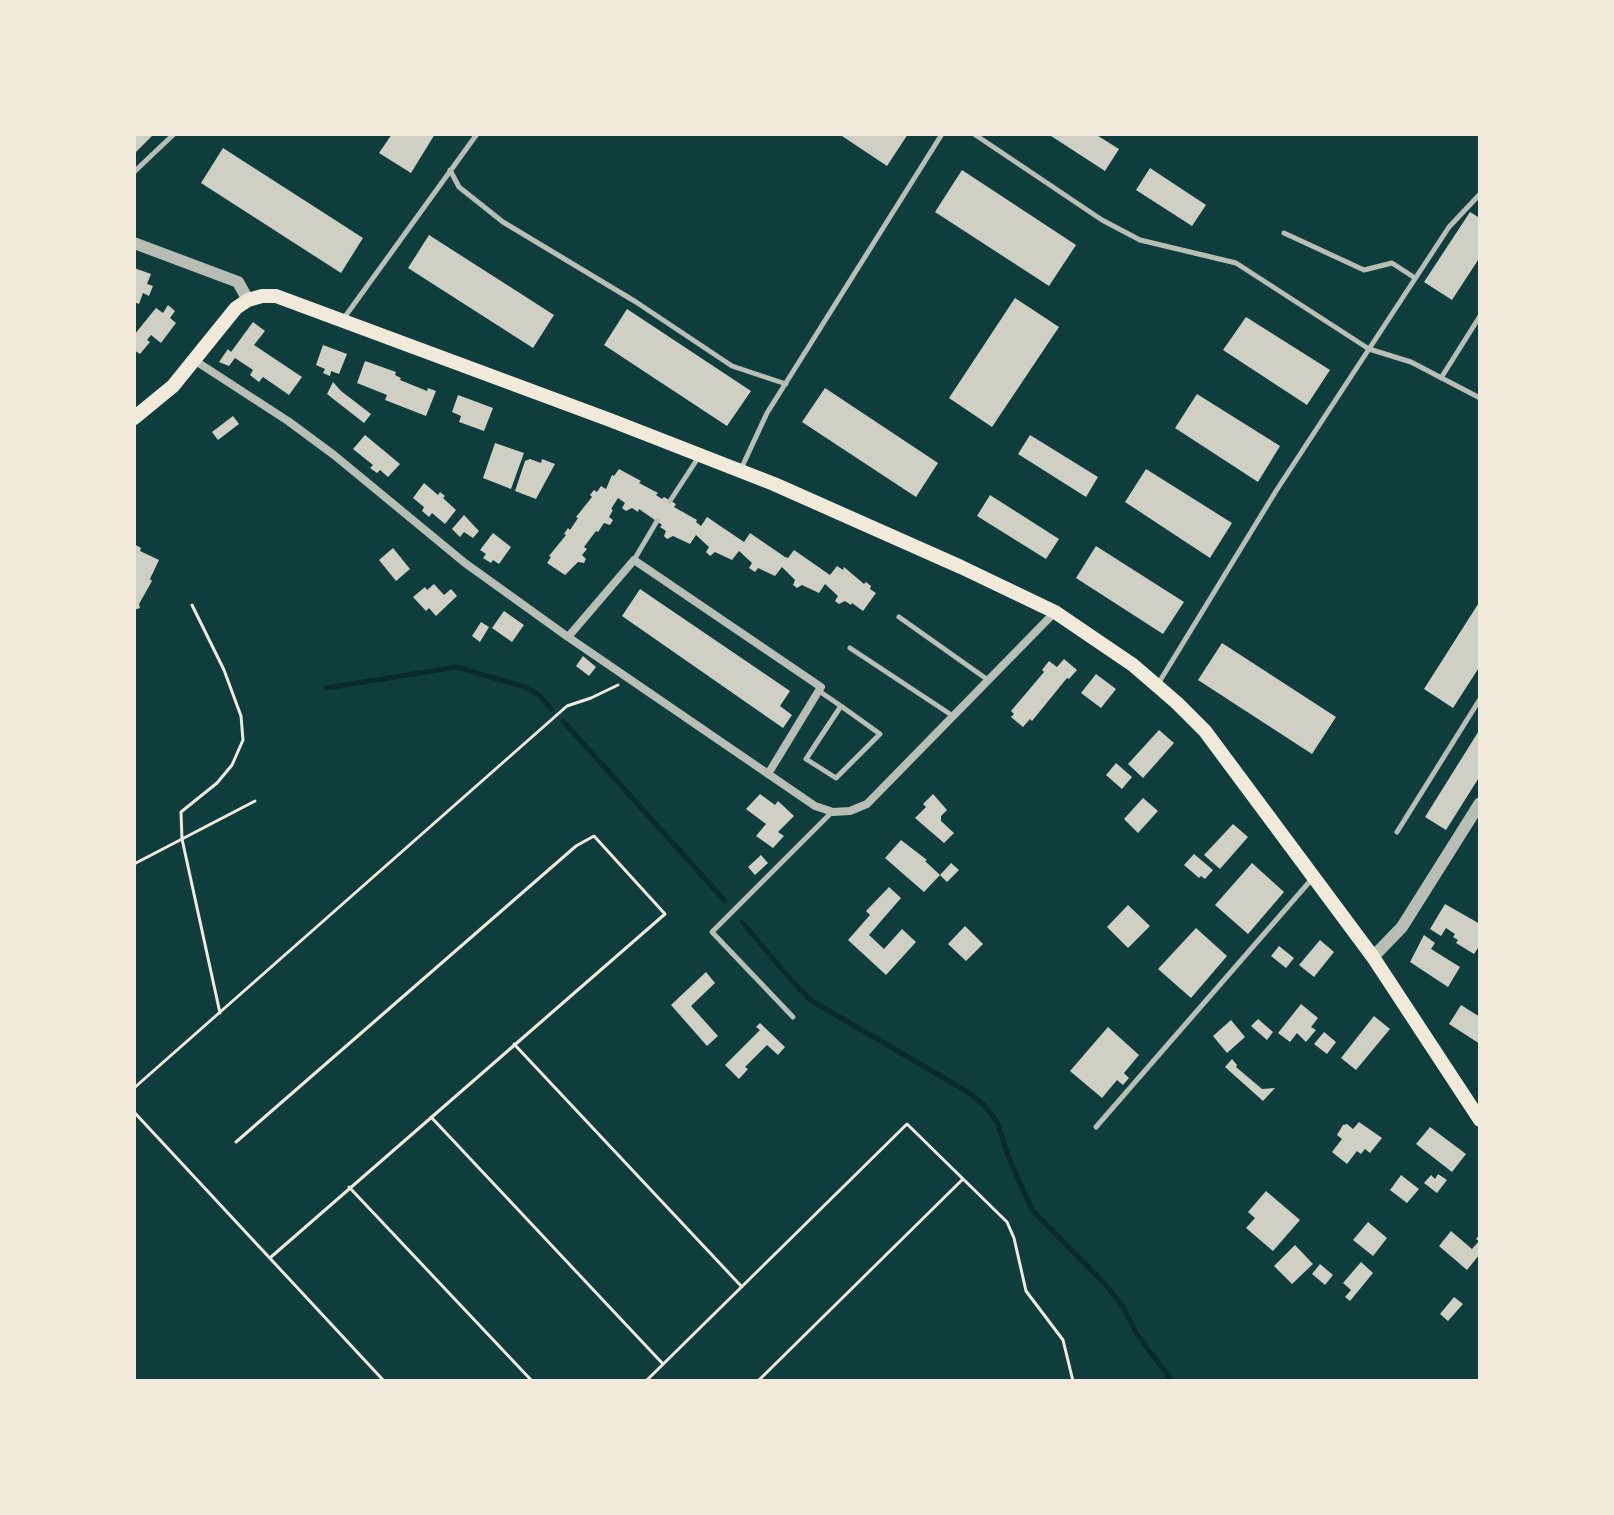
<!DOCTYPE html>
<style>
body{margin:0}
#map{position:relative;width:1614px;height:1515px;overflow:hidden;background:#0f3d3e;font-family:"Open Sans",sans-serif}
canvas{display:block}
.frame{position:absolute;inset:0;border:136px solid #f1e9da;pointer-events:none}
</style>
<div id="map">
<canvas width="1614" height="1515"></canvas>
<div class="frame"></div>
</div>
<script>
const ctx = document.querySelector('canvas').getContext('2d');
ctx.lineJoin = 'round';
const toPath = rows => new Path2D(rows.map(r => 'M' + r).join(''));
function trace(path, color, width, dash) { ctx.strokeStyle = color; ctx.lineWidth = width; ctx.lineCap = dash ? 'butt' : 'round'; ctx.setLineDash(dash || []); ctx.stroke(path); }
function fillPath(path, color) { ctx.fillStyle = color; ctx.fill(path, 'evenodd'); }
const stream = toPath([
 [326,688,457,667,525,687,539,695,551,709],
 [563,721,725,901],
 [742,922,791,980,812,1001,968,1092,985,1106,997,1122,1009,1158,1032,1210,1104,1283,1122,1305,1136,1333,1172,1381]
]);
const building = toPath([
 [134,134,154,134,134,154],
 [392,134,435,134,411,173,379,153],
 [839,134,908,134,887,166],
 [1048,134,1095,134,1119,149,1105,171],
 [223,148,363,238,341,273,201,183],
 [1150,168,1206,205,1192,226,1136,190],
 [962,170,1076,245,1049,286,935,212],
 [1470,212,1480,218,1480,257,1452,300,1424,282],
 [429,235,554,315,533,348,408,268],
 [134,268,151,274,147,284,153,286,149,296,143,293,139,304,134,302],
 [1015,298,1059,327,992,427,949,398],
 [168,305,175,311,170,318,176,323,161,343,151,335,147,340,150,342,140,354,134,350,134,335,156,308,163,313],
 [627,309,751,391,727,426,604,345],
 [1246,317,1330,370,1307,405,1223,350],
 [253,322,265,331,254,345,302,377,289,395,263,377,259,382,250,375,253,370,235,358,229,366,219,362,228,349,231,352],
 [323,345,347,354,339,374,331,371,330,376,323,373,325,369,316,365],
 [365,361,396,372,395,375,401,378,400,380,427,391,428,388,436,391,426,416,385,400,387,395,357,383],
 [333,382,341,391,371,414,364,423,327,394],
 [825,388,938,463,916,497,802,422],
 [1197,394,1280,446,1258,482,1175,428],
 [458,395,493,408,484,431,459,422,461,416,452,412],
 [233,416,239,424,218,440,212,432],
 [365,435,400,464,388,477,380,470,377,473,370,468,373,465,353,449],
 [1030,435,1098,477,1086,497,1018,454],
 [495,443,524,453,511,489,483,478],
 [530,459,541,463,542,459,555,464,536,499,515,491,525,461],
 [619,469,641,481,639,483,658,493,656,495,662,499,664,497,676,504,674,507,697,520,696,522,701,526,707,517,744,542,750,533,785,557,788,558,794,550,830,575,837,566,843,570,844,567,864,584,866,582,871,586,870,589,876,593,863,611,852,603,851,605,845,601,839,604,835,601,838,596,825,584,819,593,802,585,797,588,793,585,795,580,782,567,775,576,758,568,755,572,749,568,752,563,739,551,732,560,715,552,710,556,706,552,709,547,696,535,690,544,673,536,667,539,664,536,666,531,660,527,662,525,639,509,638,512,632,508,626,511,622,508,625,503,618,498,611,509,613,510,609,517,613,520,610,525,604,523,598,532,596,531,584,547,587,549,582,555,586,559,584,563,578,562,565,575,547,563,551,557,549,556,566,535,564,534,568,528,570,530,578,518,576,517,592,497,590,495,594,490,597,492,601,486,606,489,612,475,614,476],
 [1146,469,1232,523,1210,558,1125,502],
 [424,483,438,495,440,492,445,496,443,498,456,510,445,524,432,513,429,517,422,511,424,507,413,498],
 [990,495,1059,539,1046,559,977,516],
 [464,515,479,531,473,538,464,532,460,537,452,529],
 [493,533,511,547,499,564,493,560,491,563,483,558,486,554,480,550],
 [134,544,141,548,140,551,159,560,150,579,152,581,139,604,140,608,134,610],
 [1096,546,1184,602,1163,634,1076,578],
 [393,548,410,569,396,581,379,560],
 [434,584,444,595,451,589,457,596,436,616,429,608,426,611,413,597,425,587,427,590],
 [640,589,790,691,780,706,792,715,783,728,622,616],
 [1480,601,1480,666,1453,708,1424,689],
 [504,611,524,625,512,642,492,628],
 [481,622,489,627,480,642,472,636],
 [1222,643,1336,717,1312,754,1198,680],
 [583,656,596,667,589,676,576,666],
 [1064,659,1077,670,1069,679,1067,678,1032,721,1030,719,1023,727,1011,717,1014,714,1011,711,1044,672,1042,670,1049,661,1057,667],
 [1096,674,1116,689,1101,708,1081,693],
 [1480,729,1480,776,1446,830,1425,817],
 [1159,730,1174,743,1143,778,1128,764],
 [1116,763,1132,777,1122,789,1106,775],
 [760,794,775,805,778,801,794,816,778,832,784,836,773,848,756,836,766,824,746,809],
 [933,794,947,810,941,816,941,821,954,833,944,843,915,818,926,807,923,804],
 [1143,798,1158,811,1138,833,1124,819],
 [1233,824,1248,837,1220,869,1204,855],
 [901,840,927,860,925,861,940,875,924,892,885,858],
 [1194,854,1213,870,1205,879,1201,876,1199,878,1184,865],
 [761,855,768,863,755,875,748,867],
 [951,863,959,870,947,882,940,875],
 [1252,863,1284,892,1248,934,1215,905],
 [889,887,901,898,869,935,884,949,902,929,916,942,886,975,848,940,870,915,866,911],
 [1445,904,1480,924,1480,945,1474,954,1456,943,1458,940,1453,937,1455,934,1446,928,1441,936,1430,929],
 [1128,905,1150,926,1128,948,1107,927],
 [965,926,983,944,966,961,948,944],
 [1196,928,1227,956,1191,998,1158,969],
 [1424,935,1435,943,1431,949,1460,967,1448,987,1410,962],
 [1320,940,1334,952,1314,977,1299,965],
 [1279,946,1294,958,1286,968,1271,956],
 [706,972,715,983,691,1006,718,1036,707,1046,671,1005],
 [1301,1004,1318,1018,1311,1027,1316,1030,1306,1042,1297,1033,1290,1042,1278,1033],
 [1461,1005,1480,1017,1480,1044,1449,1024],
 [1374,1016,1390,1029,1356,1070,1341,1058],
 [1258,1019,1273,1032,1267,1040,1251,1026],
 [1231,1020,1245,1037,1227,1053,1213,1036],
 [760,1023,785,1047,778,1055,767,1045,745,1067,748,1069,739,1079,725,1065,760,1030,756,1027],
 [1108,1027,1139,1055,1124,1073,1129,1078,1123,1085,1117,1080,1102,1098,1070,1071],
 [1324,1032,1336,1042,1327,1054,1314,1044],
 [1232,1059,1237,1065,1236,1067,1262,1089,1275,1088,1263,1101,1225,1067],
 [1359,1122,1382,1138,1370,1153,1365,1149,1361,1154,1357,1151,1347,1164,1332,1152,1342,1139,1337,1135,1343,1125,1347,1124,1353,1129],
 [1430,1127,1466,1154,1452,1172,1416,1144],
 [1438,1174,1447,1180,1437,1193,1424,1183,1431,1175,1435,1179],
 [1401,1175,1419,1189,1407,1203,1390,1190],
 [1266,1191,1300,1220,1273,1251,1246,1228,1255,1218,1248,1212],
 [1368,1222,1387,1238,1373,1256,1353,1240],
 [1451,1231,1472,1249,1479,1241,1476,1239,1480,1234,1480,1254,1467,1270,1439,1246],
 [1295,1245,1313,1264,1292,1284,1274,1266],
 [1361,1262,1373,1273,1350,1301,1345,1297,1351,1290,1343,1283],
 [1320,1264,1333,1275,1325,1285,1312,1274],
 [1454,1297,1463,1304,1448,1321,1440,1314]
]);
const path = toPath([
 [192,605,224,670,241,716,243,740,232,765,217,783,181,812,182,839,220,1013],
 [134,864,255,801],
 [514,1044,742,1287],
 [134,1088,567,706,591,698,618,685],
 [134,1112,384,1381],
 [431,1117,663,1364],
 [236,1142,576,846,594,836,665,914,271,1257],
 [349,1187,532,1381],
 [646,1381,907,1124,1007,1222,1014,1238,1026,1291,1063,1340,1073,1381],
 [758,1381,963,1179]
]);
const service = toPath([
 [974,134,1102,220,1140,240,1236,263,1369,349,1276,491,1158,684],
 [450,170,459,187,503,222,636,302,732,366,786,384],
 [134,172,174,134],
 [1480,194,1449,227,1369,349,1411,362,1480,398],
 [1284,233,1364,270,1392,263,1415,278],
 [344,318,477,134],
 [1441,378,1480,316],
 [741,469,767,413,942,134],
 [670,501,698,458],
 [634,560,657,521],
 [899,617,988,680],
 [850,648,953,716],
 [819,691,841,706,880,734,836,778,806,759,841,706],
 [1397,832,1480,699],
 [793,1017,712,932,832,812],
 [1096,1127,1311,880]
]);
const minor = toPath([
 [194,360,288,421,334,455,465,563,568,637,815,806,833,812,850,811,867,804,1055,612],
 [568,637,634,560,821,687,768,774]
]);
const tertiary = toPath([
 [134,243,238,282,248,300],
 [1373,957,1402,927,1480,803]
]);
const secondary = toPath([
 [134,418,173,386,236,308,248,300,262,296,276,296,610,420,774,484,961,567,1055,612,1133,665,1177,703,1205,731,1373,957,1480,1120]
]);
trace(stream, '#0a2a2b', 5);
fillPath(building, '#cfcfc3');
trace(path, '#f1e9da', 3);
trace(service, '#b8beb3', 5);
trace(minor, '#b8beb3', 8);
trace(tertiary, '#b8beb3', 12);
trace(secondary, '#f1e9da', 14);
</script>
